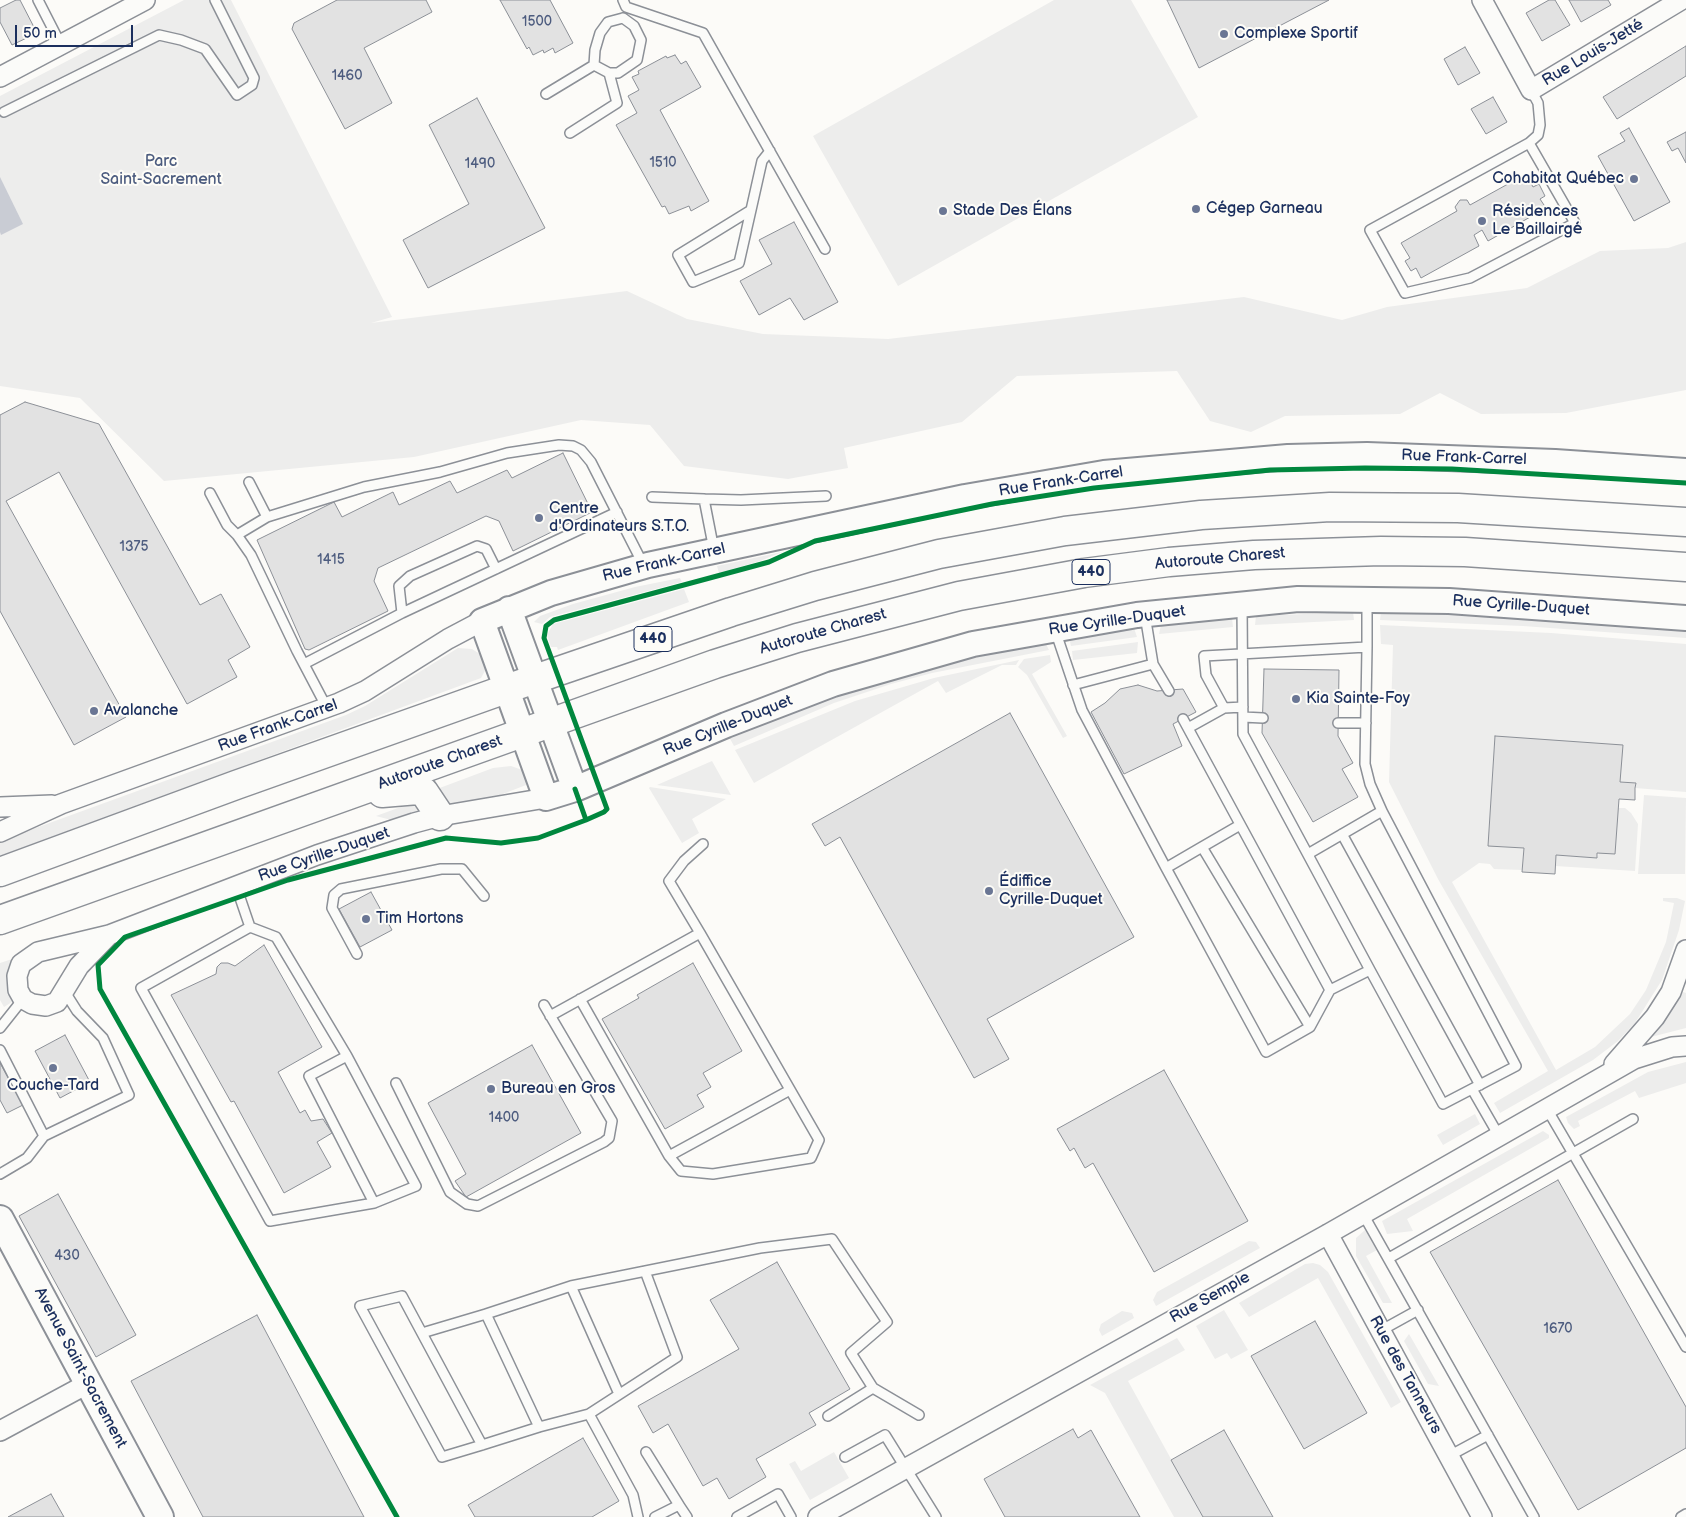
<!DOCTYPE html>
<meta charset="utf-8">
<style>
body{margin:0}
#map{position:relative;width:1686px;height:1517px;overflow:hidden;background:#fcfbf8;font-family:"Balsamiq Sans",sans-serif}
canvas{display:block}
.scale{position:absolute;left:15px;top:25px;width:118px;height:22px;box-sizing:border-box;border:2px solid #1b2f5e;border-top:0;padding-left:6px;font-size:15px;line-height:18px;white-space:nowrap;color:#1b2f5e;-webkit-text-stroke:4px #fdfcf7;paint-order:stroke}
</style>
<div id="map">
<canvas width="1686" height="1517"></canvas>
<div class="scale">50 m</div>
</div>
<script>
const ctx = document.querySelector('canvas').getContext('2d');
ctx.lineJoin = 'round';
function fillPath(path, color) { ctx.fillStyle = color; ctx.fill(path, 'evenodd'); }
const toPath = rows => new Path2D(rows.map(r => 'M' + r).join(''));
function trace(path, color, width, dash) { ctx.strokeStyle = color; ctx.lineWidth = width; ctx.lineCap = dash ? 'butt' : 'round'; ctx.setLineDash(dash || []); ctx.stroke(path); }
function write(font, color, halo, rows, align = 'center') {
  ctx.font = font + ' "Balsamiq Sans",sans-serif'; ctx.lineWidth = 4; ctx.setLineDash([]); ctx.textBaseline = 'middle'; ctx.strokeStyle = halo; ctx.fillStyle = color; for (const [text, x, y, turn = 0] of rows) {
    ctx.save(); ctx.translate(x, y); ctx.rotate((+turn || 0) * Math.PI / 180); ctx.textAlign = isNaN(turn) ? turn : align; if (halo) ctx.strokeText(text, 0, 0); ctx.fillText(text, 0, 0); ctx.restore();
  }
}
const green = toPath([
 [184,0,231,0,392,317,371,323,627,291,687,319,763,334,888,339,1244,297,1342,320,1387,307,1527,288,1600,251,1668,248,1686,242,1686,390,1566,413,1481,414,1440,393,1400,414,1285,416,1251,432,1210,421,1177,371,1017,376,962,422,844,448,848,468,788,479,684,466,650,425,581,420,414,457,164,481,80,398,0,386,0,96],
 [1054,0,1131,0,1198,117,898,286,813,136],
 [782,552,760,561,719,573,717,566],
 [680,578,682,582,550,617,542,624,534,622,540,616,573,604,635,587],
 [684,589,689,602,558,650,557,647,551,647,547,635,553,624],
 [1353,612,1354,620,1255,625,1256,616],
 [1381,612,1450,613,1686,628,1686,638,1523,626,1380,620],
 [1232,618,1233,627,1159,634,1161,625],
 [1380,625,1551,633,1686,644,1686,792,1635,788,1635,783,1620,782,1495,737,1488,845,1524,848,1522,870,1494,869,1490,864,1479,863,1452,882,1556,1070,1595,1047,1630,1014,1646,990,1666,942,1674,903,1663,901,1663,898,1677,898,1685,901,1679,930,1662,980,1635,1023,1618,1041,1593,1060,1500,1113,1494,1103,1548,1071,1438,879,1389,782,1393,645,1381,644],
 [1134,628,1137,637,1071,646,1070,642,1071,637],
 [1045,642,1049,650,932,673,891,684,834,703,734,746,729,737,830,696,953,660],
 [1138,642,1137,653,1073,660,1072,651],
 [458,648,472,649,483,656,487,667,481,678,0,856,0,841,346,715,365,706],
 [1050,655,1051,662,1032,674,1067,736,1063,738,1027,675,1018,667,1024,659],
 [1019,660,1016,665,1002,665,946,693,938,681,754,783,735,750,855,701,934,678],
 [712,761,731,795,657,785],
 [511,766,525,771,529,781,526,785,472,806,451,809,437,789,493,768],
 [649,788,650,787,726,799,692,819,699,833,682,843],
 [1644,795,1686,798,1685,874,1638,874],
 [409,804,423,810,424,814,395,821,376,816],
 [1618,808,1625,808,1631,813,1638,824,1635,871,1555,866,1556,855,1597,858],
 [18,957,8,973,7,979,8,991,12,1002,4,1007,0,1000,0,963],
 [1683,992,1686,993,1686,1028,1651,1037,1651,1034],
 [1686,1062,1686,1083,1639,1098,1635,1091,1578,1121,1580,1126,1574,1129,1568,1123,1566,1117,1648,1072],
 [1475,1114,1480,1124,1443,1145,1437,1135],
 [1543,1131,1549,1135,1549,1138,1407,1219,1413,1231,1387,1234,1382,1221],
 [1365,1230,1377,1250,1366,1256,1392,1303,1383,1303,1356,1256,1356,1238],
 [1249,1241,1256,1242,1260,1248,1156,1306,1153,1300,1157,1292],
 [1313,1263,1320,1265,1328,1272,1401,1402,1391,1408,1318,1278,1249,1317,1239,1303,1305,1264],
 [1224,1310,1248,1350,1231,1359,1227,1353,1215,1359,1196,1326],
 [1122,1311,1132,1313,1134,1318,1102,1336,1099,1330,1101,1324],
 [1409,1334,1439,1386,1428,1384,1404,1341],
 [1177,1338,1185,1350,1128,1381,1203,1517,1174,1517,1105,1393,1090,1385],
 [834,1452,849,1478,810,1500,789,1464,795,1461,801,1471]
]);
const water = toPath([
 [0,177,23,224,1,235,0,232]
]);
const building = toPath([
 [16,0,20,0,37,33,12,45,0,22,0,8,16,0],
 [337,0,426,0,432,12,364,48,392,103,345,129,292,29,294,23,337,0],
 [500,0,550,0,573,43,555,53,553,48,544,53,543,50,533,55,529,47,527,49,500,0],
 [1167,0,1329,0,1199,68,1167,0],
 [1549,0,1555,0,1570,25,1542,41,1526,13,1549,0],
 [1569,0,1608,0,1611,5,1581,22,1569,0],
 [1686,46,1686,76,1617,119,1603,97,1686,46],
 [1465,47,1480,73,1458,85,1444,59,1465,47],
 [675,55,681,64,686,61,701,87,660,110,709,201,691,211,689,206,669,214,665,206,662,207,616,125,637,113,628,96,639,90,632,77,639,74,638,71,666,56,667,58,675,55],
 [1493,97,1507,122,1486,134,1471,109,1493,97],
 [477,98,545,228,428,288,403,240,469,204,429,125,477,98],
 [1629,128,1670,202,1634,221,1598,156,1625,141,1620,133,1629,128],
 [1686,132,1686,163,1678,148,1672,151,1667,142,1686,132],
 [1526,174,1533,187,1539,184,1545,196,1540,199,1546,208,1488,241,1482,230,1474,235,1479,246,1421,278,1416,268,1411,271,1405,261,1410,258,1401,243,1457,211,1455,207,1460,200,1467,200,1470,205,1526,174],
 [794,222,838,302,804,320,790,298,759,315,740,281,772,264,759,240,794,222],
 [25,402,99,424,200,605,221,594,250,647,228,660,237,677,187,704,59,472,6,501,126,717,74,745,0,611,0,415,25,402],
 [563,453,592,512,513,551,499,521,486,516,378,568,374,581,388,611,309,650,305,649,257,540,334,502,342,517,393,492,399,505,450,481,457,493,507,470,512,478,563,453],
 [1264,669,1339,670,1338,736,1353,763,1342,769,1358,797,1313,822,1262,733,1264,669],
 [1138,685,1157,691,1183,689,1196,712,1173,724,1182,746,1124,774,1091,712,1105,703,1120,689,1138,685],
 [1010,713,1134,937,987,1019,1009,1059,974,1078,840,837,825,846,812,824,1010,713],
 [1495,736,1623,745,1620,782,1636,783,1635,788,1635,800,1619,799,1615,854,1597,853,1597,858,1556,855,1555,874,1522,872,1524,848,1488,846,1495,736],
 [371,892,392,930,360,947,339,909,371,892],
 [264,945,322,1047,278,1072,300,1113,305,1110,311,1121,323,1119,332,1133,317,1142,331,1167,284,1193,234,1101,231,1102,171,995,216,974,217,967,221,963,228,963,235,966,264,945],
 [693,963,742,1051,703,1073,711,1087,697,1095,704,1107,665,1129,602,1019,639,998,637,995,693,963],
 [65,1035,90,1082,60,1098,35,1051,65,1035],
 [532,1045,581,1133,466,1197,455,1181,466,1174,428,1103,532,1045],
 [0,1063,23,1105,7,1113,0,1100,0,1063],
 [1164,1070,1248,1221,1154,1272,1093,1163,1085,1168,1074,1148,1070,1151,1057,1129,1164,1070],
 [1558,1180,1686,1407,1686,1448,1578,1510,1430,1252,1558,1180],
 [58,1194,136,1335,96,1357,19,1216,58,1194],
 [777,1262,850,1389,809,1413,816,1425,756,1459,766,1477,729,1499,717,1478,703,1486,668,1424,653,1433,638,1406,739,1349,710,1300,777,1262],
 [257,1315,364,1517,203,1517,131,1381,257,1315],
 [1315,1321,1367,1413,1304,1449,1251,1356,1315,1321],
 [1073,1429,1078,1438,1091,1430,1140,1517,1005,1517,984,1479,1073,1429],
 [1224,1430,1273,1517,1203,1517,1171,1460,1224,1430],
 [583,1438,619,1501,592,1517,475,1517,468,1505,583,1438],
 [51,1494,64,1517,8,1517,51,1494]
]);
const service = toPath([
 [38,0,61,45],
 [623,0,626,7,703,33,825,249],
 [623,18,634,26,641,40,637,60,618,73,609,73,594,65,595,50,600,33,608,22,623,18],
 [546,94,594,65],
 [4,112,159,35,181,40,205,49,237,95,252,85,254,78,215,0],
 [570,133,617,103,609,73],
 [1529,143,1575,223,1470,278,1405,293,1370,230,1529,143,1538,135,1540,125,1538,103,1531,90],
 [751,210,739,263,693,282,678,255,751,210],
 [751,210,762,161,770,151],
 [249,482,267,517],
 [210,493,227,525,237,535],
 [652,497,704,499,714,550],
 [704,499,741,500,826,496],
 [1242,605,1243,734,1370,970,1330,990],
 [402,613,399,586,410,576,477,546,486,549,496,569],
 [1055,630,1082,710,1166,868,1266,1052,1310,1027,1202,847,1166,868],
 [304,664,402,613,617,512],
 [1153,664,1169,691],
 [1073,685,1153,664,1145,615],
 [327,708,297,651,251,555,237,535,267,517,364,487,440,472,507,453,559,445,573,446,581,450,591,462,644,566],
 [1224,708,1206,675,1204,656,1367,647,1367,602],
 [1243,717,1263,718],
 [1183,719,1330,990,1310,1027],
 [1338,723,1366,723],
 [1188,728,1224,708,1243,707],
 [1342,834,1480,1085],
 [1202,847,1240,825],
 [1308,854,1382,811,1370,784,1365,764,1367,647],
 [236,886,250,927,141,988,270,1221,374,1203,309,1076,347,1056,276,937,250,927],
 [357,954,332,908,334,895,341,889,441,869,462,869,484,896],
 [1370,970,1443,1104,1516,1066,1382,811],
 [580,999,669,1156,681,1171,713,1174,811,1158,819,1140,700,933],
 [550,1016,700,933,669,881,684,861,703,844],
 [0,1028,23,999],
 [0,1050,44,1136],
 [347,1056,416,1186,374,1203],
 [396,1083,450,1192,467,1204,478,1206,604,1142,609,1138,612,1121,544,1005],
 [1472,1089,1499,1136],
 [1547,1109,1686,1347],
 [669,1156,790,1090],
 [0,1174,27,1158,44,1136,129,1095,103,1038,77,1011,65,992],
 [1363,1214,1534,1517],
 [1389,1258,1633,1119],
 [571,1286,619,1394],
 [486,1314,571,1286,760,1248,832,1239,887,1322,851,1353,873,1388,919,1415],
 [1380,1331,1418,1310],
 [422,1333,486,1314,539,1427],
 [589,1414,677,1357,645,1271],
 [828,1416,873,1388],
 [482,1445,402,1296,360,1306,442,1457,482,1445,539,1427,589,1414,633,1495,638,1517],
 [646,1452,679,1505,655,1517],
 [1449,1456,1488,1435],
 [845,1457,885,1435,936,1517],
 [679,1505,687,1517],
 [737,1517,778,1494,791,1517],
 [1681,1517,1686,1514]
]);
const minor = toPath([
 [1482,0,1531,90,1681,0],
 [0,77,145,0],
 [0,807,52,805],
 [0,832,61,804,339,703,365,691,448,639,482,621],
 [109,935,79,966,57,1002,46,1006,32,1004,23,999,18,990,17,976,21,964,38,952,109,935,317,855,414,823,440,816,546,798],
 [1614,1064,1655,1017,1671,992,1686,950],
 [1328,1234,1482,1517],
 [0,1431,89,1383],
 [818,1517,1328,1234,1634,1059,1672,1047,1686,1046]
]);
const tertiary = toPath([
 [1686,471,1555,462,1367,455,1288,457,1104,473,965,497,648,565,551,593,482,621,546,798,575,789,726,725,833,684,973,644,1137,615,1298,599,1449,601,1686,618],
 [509,609,575,789]
]);
const secondary = toPath([
 [0,1219,160,1517]
]);
const primary = toPath([
 [382,793,418,790,424,792,440,816],
 [0,872,236,785,506,689],
 [0,920,522,733]
]);
const motorway = toPath([
 [506,689,731,612,815,586,939,554,1065,531,1201,515,1330,507,1458,508,1686,522],
 [522,733,715,664,797,638,959,596,1084,573,1169,562,1254,555,1381,551,1465,552,1686,567]
]);
const cycleway = toPath([
 [586,820,604,812,607,809,544,638,546,626,554,620,769,562,815,541,992,504,1094,488,1270,470,1365,468,1452,469,1686,483],
 [397,1517,100,989,98,965,125,937,288,880,446,838,501,843,538,838,586,820,575,789]
]);
const markers = [
 [1224,34,5,"#6a7694"],
 [1634,179,5,"#6a7694"],
 [1196,209,5,"#6a7694"],
 [943,211,5,"#6a7694"],
 [1482,221,5,"#6a7694"],
 [539,518,5,"#6a7694"],
 [1296,699,5,"#6a7694"],
 [94,711,5,"#6a7694"],
 [989,891,5,"#6a7694"],
 [366,919,5,"#6a7694"],
 [53,1068,5,"#6a7694"],
 [491,1089,5,"#6a7694"]
];
const numberNames = [
 ["1500",537,22],
 ["1460",347,76],
 ["1510",663,163],
 ["1490",480,164],
 ["1375",134,547],
 ["1415",331,560],
 ["1400",504,1118],
 ["430",67,1256],
 ["1670",1558,1329]
];
const shields = [
 [1091,572,38],
 [653,639,38]
];
const shieldNames = [
 ["440",1091,572],
 ["440",653,639]
];
const poiNames = [
 ["Complexe Sportif",1234,34],
 ["Cohabitat Québec",1624,179,"right"],
 ["Cégep Garneau",1206,209],
 ["Stade Des Élans",953,211],
 ["Résidences",1492,212],
 ["Le Baillairgé",1492,230],
 ["Centre",549,509],
 ["d'Ordinateurs S.T.O.",549,527],
 ["Kia Sainte-Foy",1306,699],
 ["Avalanche",104,711],
 ["Édiffice",999,882],
 ["Cyrille-Duquet",999,900],
 ["Tim Hortons",376,919],
 ["Couche-Tard",53,1086,"center"],
 ["Bureau en Gros",501,1089]
];
const streetNames = [
 ["Rue Louis-Jetté",1593,53,-31],
 ["Rue Frank-Carrel",1464,458,2],
 ["Rue Frank-Carrel",1061,482,-9],
 ["Autoroute Charest",1220,559,-5],
 ["Rue Frank-Carrel",664,563,-13],
 ["Rue Cyrille-Duquet",1521,606,4],
 ["Rue Cyrille-Duquet",1117,621,-8],
 ["Autoroute Charest",823,632,-16],
 ["Rue Frank-Carrel",278,726,-20],
 ["Rue Cyrille-Duquet",728,726,-22],
 ["Autoroute Charest",440,763,-20],
 ["Rue Cyrille-Duquet",324,855,-19],
 ["Rue Semple",1210,1298,-29],
 ["Avenue Saint-Sacrement",80,1368,62],
 ["Rue des Tanneurs",1405,1375,61]
];
const parkNames = [
 ["Parc",161,162],
 ["Saint-Sacrement",161,180]
];
fillPath(green, '#ededec');
fillPath(water, '#c9ccd4');
fillPath(building, '#e2e2e2');
trace(building, '#8c9097', 1);
trace(service, '#8c9097', 12);
trace(minor, '#8c9097', 22);
trace(tertiary, '#8c9097', 28);
trace(secondary, '#8c9097', 30);
trace(primary, '#8c9097', 31);
trace(motorway, '#8c9097', 31);
trace(service, '#fbfbf9', 9);
trace(minor, '#fbfbf9', 19);
trace(tertiary, '#fbfbf9', 24);
trace(secondary, '#fbfbf9', 26);
trace(primary, '#fbfbf9', 28);
trace(motorway, '#fbfbf9', 28);
trace(cycleway, '#00873e', 5);
for (const [x, y, r, color] of markers) { const dot = new Path2D(); dot.arc(x, y, r, 0, 2 * Math.PI); ctx.fillStyle = color; ctx.fill(dot); trace(dot, '#fdfcf7', 2); }
write('14px', '#4d5c7f', null, numberNames);
for (const [x, y, w] of shields) { const box = new Path2D(); box.roundRect(x - w / 2, y - 12.5, w, 25, 4); ctx.fillStyle = '#fdfcf7'; ctx.fill(box); trace(box, '#1b2f5e', 1); }
write('bold 15px', '#1b2f5e', null, shieldNames);
write('16px', '#1b2f5e', '#fdfcf7', poiNames, 'left');
write('16px', '#1b2f5e', '#fdfcf7', streetNames);
write('16px', '#4c5c7f', '#fdfcf7', parkNames);
</script>
